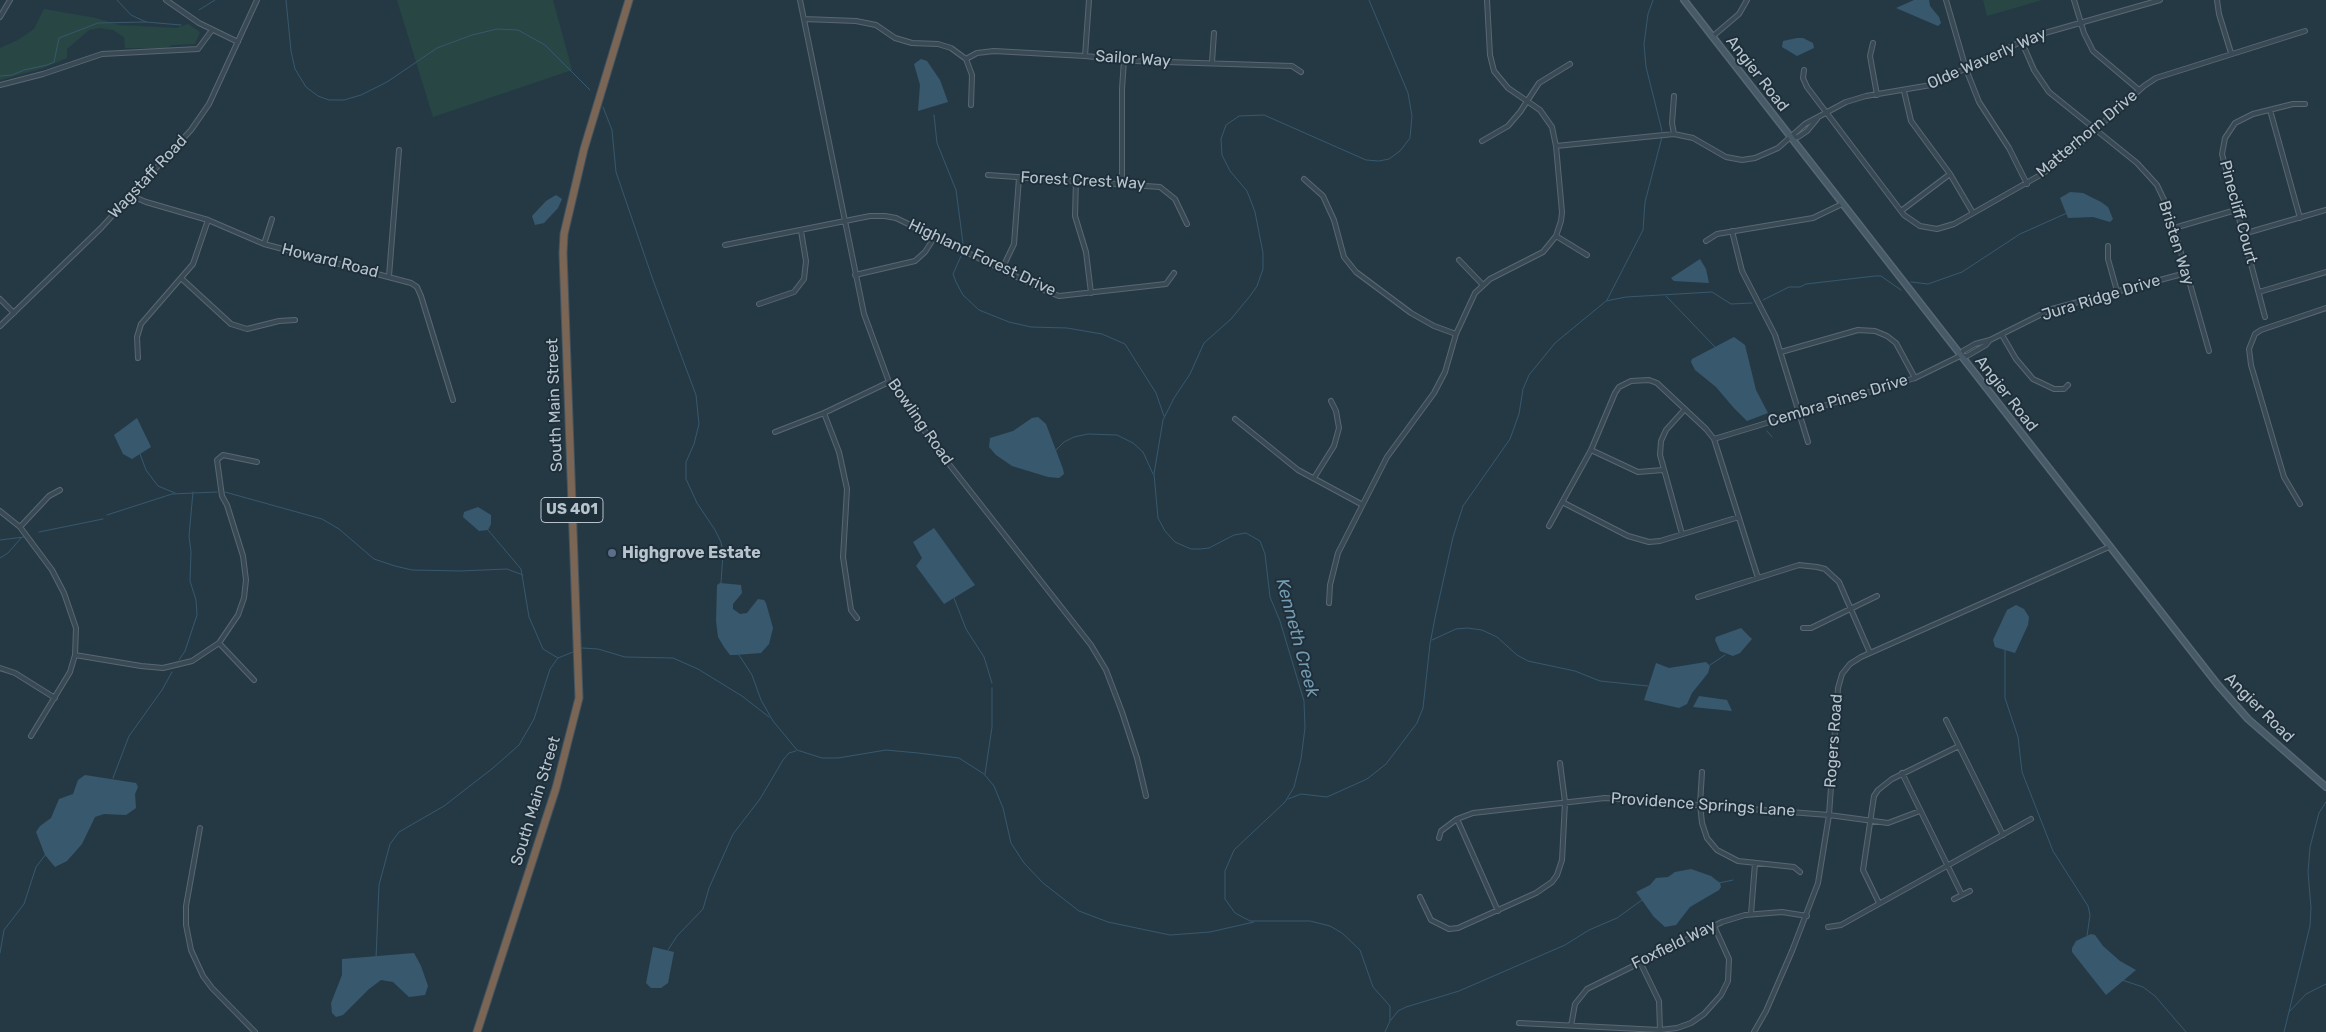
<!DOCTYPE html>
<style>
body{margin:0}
canvas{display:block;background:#253945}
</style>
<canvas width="2326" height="1032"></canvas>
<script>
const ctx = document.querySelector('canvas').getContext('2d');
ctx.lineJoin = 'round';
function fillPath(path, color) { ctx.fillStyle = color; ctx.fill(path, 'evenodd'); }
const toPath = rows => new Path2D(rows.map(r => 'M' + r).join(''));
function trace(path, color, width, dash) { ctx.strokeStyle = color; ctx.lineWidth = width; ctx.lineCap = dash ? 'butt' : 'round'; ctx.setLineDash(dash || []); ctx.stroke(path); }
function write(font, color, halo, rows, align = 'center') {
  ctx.font = font + ' Rubik,sans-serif'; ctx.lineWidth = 4; ctx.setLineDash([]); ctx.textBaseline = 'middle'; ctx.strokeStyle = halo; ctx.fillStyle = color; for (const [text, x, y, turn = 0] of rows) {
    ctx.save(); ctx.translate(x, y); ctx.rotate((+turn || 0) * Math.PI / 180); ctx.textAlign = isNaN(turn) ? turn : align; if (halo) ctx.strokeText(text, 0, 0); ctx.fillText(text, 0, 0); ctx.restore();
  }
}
const green = toPath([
 [397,0,553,0,572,70,433,117],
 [1983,0,2042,0,1987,16],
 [44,9,96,18,119,25,177,28,188,24,200,32,195,44,172,45,167,48,125,48,124,37,113,30,99,28,89,30,67,49,67,58,43,68,0,80,0,48,18,40,34,29]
]);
const water = toPath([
 [1914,0,1929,0,1930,6,1939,17,1941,23,1938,26,1896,8],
 [1797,38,1803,38,1813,43,1814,48,1797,56,1782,47,1783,41],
 [921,59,927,61,940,80,948,102,918,111,920,85,914,64],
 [2070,192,2083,193,2101,202,2108,207,2113,219,2110,222,2093,217,2068,218,2060,198],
 [556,195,562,199,558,208,544,223,535,225,532,216,546,201],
 [1700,259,1706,269,1709,283,1674,281,1671,278],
 [1734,337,1745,345,1756,390,1768,413,1747,421,1733,407,1716,387,1695,370,1691,362,1692,359],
 [1038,417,1046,424,1063,469,1064,474,1059,478,1048,477,1012,466,996,455,989,447,990,438,1013,431,1032,418],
 [137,418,151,447,132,459,123,454,114,435],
 [478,507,491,515,491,524,488,530,479,531,463,517,464,512],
 [934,528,975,585,944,604,916,566,922,558,913,542],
 [720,583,741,585,742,593,733,604,733,609,740,614,747,613,758,599,764,600,766,603,773,628,769,644,761,653,735,655,730,655,724,647,718,637,716,621,717,585],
 [2016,605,2024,609,2029,617,2028,625,2015,653,1995,647,1993,640,2007,610],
 [1741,628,1752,639,1740,653,1733,656,1720,651,1715,640,1716,637],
 [1706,662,1710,666,1708,673,1692,693,1687,704,1679,708,1644,700,1656,663,1669,668],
 [1699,696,1727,700,1732,711,1693,707],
 [85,775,136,783,138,787,135,794,136,808,126,815,104,814,95,817,82,844,67,861,55,867,45,855,36,832,40,826,51,818,59,799,73,794,78,780],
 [1691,869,1711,876,1720,883,1721,887,1719,890,1690,907,1676,925,1665,927,1654,917,1636,892,1650,885,1656,878,1668,877,1675,872],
 [2091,934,2095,935,2103,946,2120,961,2136,970,2106,995,2072,952,2072,948,2076,941],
 [653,947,674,952,668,983,661,988,651,988,646,983],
 [414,953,421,966,428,986,425,995,409,997,393,982,381,980,369,989,343,1015,336,1017,332,1013,331,1003,342,975,342,959]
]);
const stream = toPath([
 [117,0,131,15,146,22],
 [286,0,291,51,295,69,306,87,318,96,329,100,344,100,361,95,387,82,437,48,472,35,497,29,518,30,545,45,590,90],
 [1369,0,1408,93,1412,116,1410,138,1400,151,1389,159,1379,161,1366,160,1264,115,1239,116,1226,125,1221,139,1222,155,1230,171,1247,191,1255,212,1263,253,1263,269,1257,286,1250,296,1231,319,1204,343,1190,374,1174,398,1163,420,1154,474,1158,518,1165,531,1175,542,1191,549,1200,549,1209,548,1234,535,1246,533,1260,541,1265,554,1270,597,1280,621,1304,701,1305,728,1301,759,1294,787,1285,802,1234,850,1225,871,1225,899,1235,913,1250,921,1310,921,1330,926,1342,933,1360,950,1373,987,1390,1006,1390,1021,1385,1032],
 [1653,0,1648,14,1644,44,1646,67,1662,131],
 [199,10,215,0],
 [0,76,12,75,24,70,47,65,54,62,59,38,98,23,146,22,181,25],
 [603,107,612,130,616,172,653,280,696,395,699,424,694,444,686,462,686,479,697,503,715,530,721,542,723,553,721,583],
 [934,115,937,143,956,190,963,243],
 [961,256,953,274,956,282,963,295,979,310,1009,322,1031,327,1067,328,1102,334,1125,344,1156,393,1164,416],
 [1911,282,1928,284,1962,272,2020,234,2067,213],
 [1666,296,1715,347],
 [1607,300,1643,230,1645,202,1662,137],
 [1763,300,1789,287,1800,287,1806,284,1875,276,1881,276,1901,290],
 [1767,431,1772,437],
 [1055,451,1064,442,1074,437,1088,434,1117,435,1133,443,1143,452,1153,474],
 [140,454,146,470,158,486,175,493],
 [225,492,322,519,339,529,374,559,395,566,412,570,460,571,507,569,523,575],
 [107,515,172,494,217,492],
 [488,530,521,569,529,617,543,649,558,658,573,652],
 [39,532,103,519],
 [0,540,24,537],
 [0,558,8,553,21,538],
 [954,598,966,629,984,657,992,683],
 [1432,640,1456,629,1467,628,1482,630,1497,637,1517,655,1528,661,1575,671,1600,681,1648,686],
 [582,648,598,649,625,657,673,658,698,669,742,696,769,717],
 [2005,650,2005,698,2018,737,2022,772,2053,851,2088,906,2090,915,2087,936],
 [739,655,752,675,761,700,773,721,797,750,822,758,838,758,886,750,918,753,959,758,984,774,994,786,1003,808,1011,843,1024,863,1043,883,1079,911,1108,922,1170,935,1210,932,1254,922],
 [179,660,185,651,197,615,196,600,190,581,191,552,189,536,193,492],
 [1710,665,1725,655],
 [985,774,992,727,992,688],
 [113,778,129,736,162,690,172,672],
 [1288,799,1301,794,1327,797,1367,779,1386,764,1417,723,1423,708,1430,644,1436,613,1453,537,1463,506,1510,439,1519,414,1523,389,1529,375,1555,343,1606,301,1626,297,1712,292,1731,304,1752,303],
 [1719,883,1733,880],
 [668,950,677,936,703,909,709,888,733,834,760,799,783,760,789,753,796,751],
 [0,953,4,930,24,904,36,867,46,854],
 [376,959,379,885,390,844,399,832,444,806,493,768,519,745,534,719,550,669,558,658],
 [2122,980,2143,987,2155,996,2186,1032],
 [2289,1012,2306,994,2326,984],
 [1391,1020,1398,1011,1406,1007,1459,991,1565,945,1589,930,1617,918,1642,900],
 [2284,1032,2310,926,2311,908,2308,872,2310,847,2319,813,2326,802]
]);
const street = toPath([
 [166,0,199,23,238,42],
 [800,0,864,314,889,382,945,459,1091,645,1106,670,1122,712,1137,758,1146,796],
 [1946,0,1966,69,1979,102,2009,148,2027,184],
 [2074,0,2084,33,2093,51,2139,90],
 [2217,0,2219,14,2231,53],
 [0,17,10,0],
 [804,19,856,21,876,25,895,38,912,43,938,44,951,48,966,59,972,75,971,105],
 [1712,37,1739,14,1747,0],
 [2021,40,2034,70,2049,92,2137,163,2157,185,2166,204,2174,228,2209,351],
 [1873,43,1870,56,1877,95],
 [1085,56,1089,0],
 [966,59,977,53,994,51,1085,56,1136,61,1292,66,1301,72],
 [1212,62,1214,33],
 [1804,70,1803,78,1807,87,1904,215,1920,226,1937,229,1954,224,2042,174,2067,155,2144,86,2156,78,2305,31],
 [0,85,43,74,102,54,198,49,212,30],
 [1904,91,1911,121,1950,174,1973,213],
 [2270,110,2300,218],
 [1674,134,1672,123,1674,96],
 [1791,138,1798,137,1807,131,1817,119],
 [1482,141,1508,126,1520,112,1539,83,1570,64],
 [1556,146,1674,134,1693,138,1726,157,1742,160,1755,158,1778,148,1805,124,1846,102,1866,96,1931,85,2031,37,2160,0],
 [988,175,1160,187,1175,199,1187,224],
 [1304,179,1323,196,1334,220,1344,257,1356,272,1411,313,1434,326,1456,334],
 [1076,180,1075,216,1086,252,1091,293],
 [1122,183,1122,89,1124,60],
 [132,196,146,202,208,220,264,244,411,283,417,287,421,296,453,400],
 [1901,211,1950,174],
 [2174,228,2236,210],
 [1732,231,1742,271,1775,335,1808,442],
 [2243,234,2326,210],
 [1556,236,1587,255],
 [1706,241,1717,234,1813,218,1842,204],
 [264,244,272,219],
 [725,245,870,216,885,216,896,218,1044,290,1059,296,1166,284,1174,273],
 [2108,246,2108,259,2117,291],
 [1459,260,1482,284],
 [1002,269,1014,244,1019,178],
 [855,275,915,261,925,252,934,238],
 [389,276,399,150],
 [181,278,231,324,247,329,279,321,295,320],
 [2259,292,2326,272],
 [0,299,14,313],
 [759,304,794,292,804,279,806,261,801,231],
 [2265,317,2222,154,2225,138,2235,123,2253,114,2293,104,2305,104],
 [0,326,101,228,191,130,209,104,257,0],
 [2002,335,2016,359,2033,379,2054,389,2064,389,2068,385],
 [1781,352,1858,330,1875,331,1887,336,1896,343,1915,378],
 [1960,356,1963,351,1975,344,1990,340,2052,309,2186,273],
 [138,358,137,337,141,324,193,264,208,220],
 [824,413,839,452,847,489,843,557,851,610,857,618],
 [1235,419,1298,470,1361,504],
 [775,432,824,413,889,382],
 [1714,439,1915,378,1960,356,1967,356,1986,345,1990,340],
 [1591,450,1638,472,1663,470],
 [1314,478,1334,446,1339,428,1336,411,1331,401],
 [1562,502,1628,536,1649,542,1660,541,1739,517],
 [2300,504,2284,477,2251,365,2249,349,2255,334,2261,330,2326,308],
 [0,511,20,527,52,570,64,593,76,628,75,655,70,672,31,736],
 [1549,526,1591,450,1615,393,1619,387,1631,381,1649,380,1657,383,1706,429,1714,439,1758,578],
 [20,527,49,496,60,490],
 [1682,534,1660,455,1661,441,1666,430,1685,409],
 [1698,597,1799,565,1817,567,1825,569,1839,582,1870,653],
 [1329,603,1330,585,1338,553,1387,457,1434,393,1445,372,1456,334,1475,293,1490,279,1543,252,1556,236,1561,221,1562,212,1556,146,1552,127,1540,110,1508,88,1494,71,1490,55,1487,0],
 [1803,628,1811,628,1877,596],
 [219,643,254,680],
 [75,655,141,666,163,668,192,661,219,643,238,615,244,598,246,580,243,556,227,505,222,496,217,460,223,455,257,462],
 [0,668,15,673,55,698],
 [1946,720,2003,835],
 [1702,772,1700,804,1702,823,1707,838,1717,850,1738,861,1794,867,1800,872],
 [1902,773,1962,895],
 [1457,819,1498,911],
 [200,828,186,906,186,925,191,950,203,976,212,988,255,1032],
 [1439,838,1441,831,1457,819,1473,813,1605,798,1829,815,1888,823,1920,811],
 [1420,897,1431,920,1449,929,1458,928,1536,893,1552,882,1557,875,1562,860,1565,802,1560,763],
 [1954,899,1970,891],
 [1879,903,1863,870,1874,796,1878,790,1892,779,1959,746],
 [1751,914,1755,863],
 [1828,927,1841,925,2031,819],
 [1640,962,1659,1001,1660,1030],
 [1519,1023,1660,1030,1677,1028,1691,1023,1704,1014,1721,995,1728,981,1729,959,1714,926],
 [1571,1026,1575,1004,1587,989,1722,922,1745,915,1782,912,1807,916],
 [1754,1032,1766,1011,1792,951,1818,883,1829,815,1838,688,1842,674,1850,664,1861,657,2109,547]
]);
const secondary = toPath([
 [1684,0,2218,685,2248,719,2326,787]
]);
const highway = toPath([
 [477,1032,556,788,579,698,563,253,564,234,584,149,629,0]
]);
const markers = [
 [612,553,5,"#5c6f8a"]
];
const shields = [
 [572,510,62]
];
const shieldNames = [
 ["US 401",572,510]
];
const streetNames = [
 ["Sailor Way",1133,59,4],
 ["Olde Waverly Way",1987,59,-24],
 ["Angier Road",1757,74,52],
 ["Matterhorn Drive",2087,134,-40],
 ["Wagstaff Road",148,177,-47],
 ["Forest Crest Way",1083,181,3],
 ["Pinecliff Court",2238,212,75],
 ["Bristen Way",2176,243,73],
 ["Highland Forest Drive",982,258,25],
 ["Howard Road",330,261,14],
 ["Jura Ridge Drive",2101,298,-17],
 ["Angier Road",2006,394,52],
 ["Cembra Pines Drive",1838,401,-17],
 ["South Main Street",555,405,-92],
 ["Bowling Road",920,422,55],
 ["Angier Road",2259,708,45],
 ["Rogers Road",1834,741,-86],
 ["South Main Street",536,801,-73],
 ["Providence Springs Lane",1703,805,4],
 ["Foxfield Way",1674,945,-26]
];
const poiNames = [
 ["Highgrove Estate",622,553]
];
const waterNames = [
 ["Kenneth Creek",1297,638,75]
];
fillPath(green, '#274644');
fillPath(water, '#37586d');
trace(stream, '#37586d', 1);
trace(street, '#586772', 6);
trace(secondary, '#586772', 8);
trace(highway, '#44545f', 9);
trace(street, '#3a4a55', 4);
trace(secondary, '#475a68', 5);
trace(highway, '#7b6656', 7);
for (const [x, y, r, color] of markers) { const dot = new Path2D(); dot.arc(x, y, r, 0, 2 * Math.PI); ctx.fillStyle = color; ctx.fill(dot); trace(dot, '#1e2f3a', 2); }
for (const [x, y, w] of shields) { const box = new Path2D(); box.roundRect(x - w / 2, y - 12.5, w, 25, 4); ctx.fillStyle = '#1e2f3a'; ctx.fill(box); trace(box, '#b7c4ce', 1); }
write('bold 15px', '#b7c4ce', null, shieldNames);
write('16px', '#b7c4ce', '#1e2f3a', streetNames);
write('bold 16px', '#b7c4ce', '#1e2f3a', poiNames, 'left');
write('italic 18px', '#759bb3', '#1e2f3a', waterNames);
</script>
